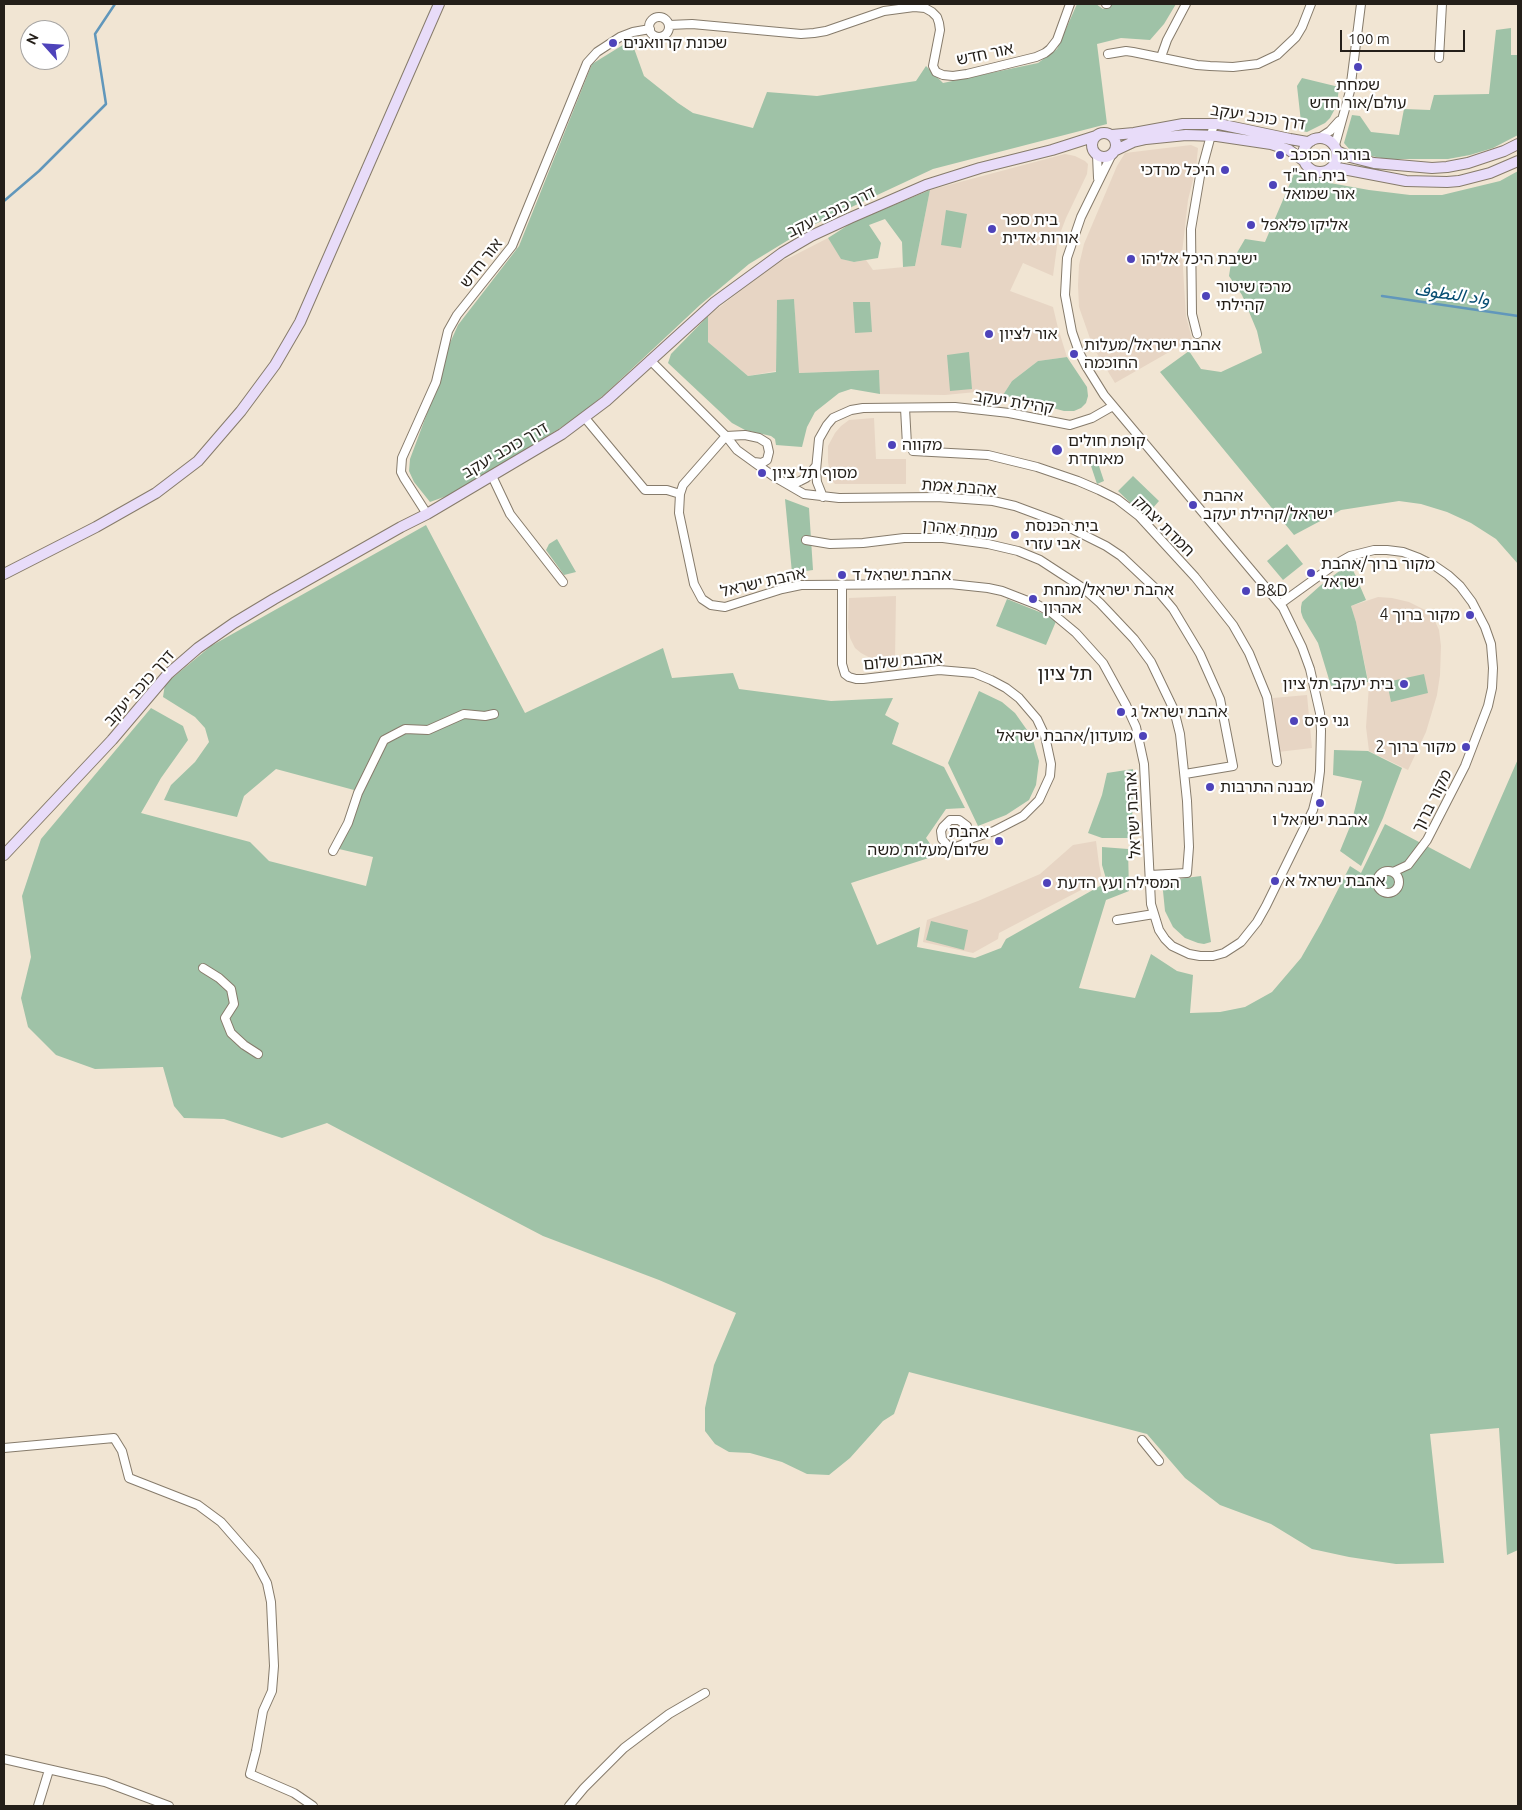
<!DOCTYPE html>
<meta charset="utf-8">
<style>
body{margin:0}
#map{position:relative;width:1522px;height:1810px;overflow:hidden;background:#f1e5d3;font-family:Ubuntu,sans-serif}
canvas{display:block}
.frame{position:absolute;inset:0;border:5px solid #241f19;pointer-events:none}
.north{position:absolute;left:20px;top:20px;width:50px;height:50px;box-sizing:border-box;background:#fff;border:1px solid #a7a5a3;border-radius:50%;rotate:296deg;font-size:14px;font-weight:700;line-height:20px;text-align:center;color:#241f19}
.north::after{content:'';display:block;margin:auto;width:18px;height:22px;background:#4e43ba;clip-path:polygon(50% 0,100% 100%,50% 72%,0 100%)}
.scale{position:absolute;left:1340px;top:30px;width:125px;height:22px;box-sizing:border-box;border:2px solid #241f19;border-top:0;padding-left:6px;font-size:15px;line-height:18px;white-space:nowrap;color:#241f19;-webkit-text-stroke:4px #fff;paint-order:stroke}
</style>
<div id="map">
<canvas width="1522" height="1810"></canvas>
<div class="frame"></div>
<div class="north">N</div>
<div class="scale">100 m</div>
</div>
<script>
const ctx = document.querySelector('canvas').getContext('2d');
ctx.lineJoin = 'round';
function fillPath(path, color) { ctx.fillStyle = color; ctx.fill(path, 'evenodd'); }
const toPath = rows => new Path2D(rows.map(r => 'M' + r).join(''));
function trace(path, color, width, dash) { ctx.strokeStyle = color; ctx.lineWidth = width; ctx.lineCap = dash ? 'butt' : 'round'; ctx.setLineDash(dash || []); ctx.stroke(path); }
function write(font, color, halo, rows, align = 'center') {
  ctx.font = font + ' Ubuntu,Vazirmatn,"Noto Sans Hebrew",sans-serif'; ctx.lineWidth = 4.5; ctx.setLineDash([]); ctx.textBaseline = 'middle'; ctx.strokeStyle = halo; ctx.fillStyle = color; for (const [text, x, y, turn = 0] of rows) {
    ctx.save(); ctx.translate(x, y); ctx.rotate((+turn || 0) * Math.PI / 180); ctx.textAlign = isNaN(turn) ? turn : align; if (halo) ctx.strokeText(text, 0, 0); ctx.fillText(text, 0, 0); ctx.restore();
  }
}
const education = toPath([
 [1191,145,1198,148,1196,168,1188,200,1182,253,1186,316,1192,339,1115,383,1093,347,1079,307,1078,285,1079,265,1084,244,1117,166,1125,153],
 [1065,154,1075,156,1085,161,1088,164,1087,174,1066,218,1058,239,1053,276,1023,263,1010,291,1053,307,1058,328,1067,357,1038,361,1012,381,1003,395,976,392,945,395,880,394,879,370,798,373,794,299,777,301,776,371,748,376,708,342,708,316,778,262,791,257,828,238,842,259,854,262,866,260,873,270,915,266,930,190],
 [874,418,876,459,906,459,906,484,835,484,831,479,828,462,828,446,835,433,841,426,849,420],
 [896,596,895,660,876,661,861,653,855,648,850,638,848,628,849,598],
 [1378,597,1392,598,1409,602,1425,610,1434,619,1439,630,1441,646,1440,675,1437,695,1426,732,1408,770,1369,751,1366,727,1369,685,1356,622,1351,606],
 [1307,695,1312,748,1278,752,1273,698],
 [1096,841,1099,864,1102,879,999,933,998,939,973,953,923,942,927,920,978,901,1040,874,1073,845]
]);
const green = toPath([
 [1077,4,1096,4,1103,9,1108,4,1176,4,1164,24,1150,40,1121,38,1097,44,1107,124,933,169,813,225,749,264,700,305,605,394,576,418,500,466,452,494,430,502,414,482,409,471,410,459,438,384,446,352,458,325,519,246,592,64,631,40,644,76,678,103,693,113,753,128,767,92,817,96,916,81,926,66,943,83,1038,63,1057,49],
 [1511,28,1511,55,1518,55,1518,135,1493,148,1470,155,1448,159,1386,159,1357,153,1350,150,1344,143,1352,115,1360,116,1371,132,1399,135,1404,109,1430,110,1434,95,1489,94,1496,30],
 [1302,78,1339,87,1337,105,1330,118,1325,123,1307,132,1302,131,1297,86],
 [1518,171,1518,564,1496,539,1471,523,1447,512,1421,504,1399,501,1341,510,1294,535,1160,372,1189,351,1201,369,1221,372,1262,353,1257,331,1242,295,1229,276,1231,263,1245,239,1265,242,1294,174,1308,174,1330,183,1369,190,1410,195,1442,195,1500,181],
 [930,190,915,266,903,267,902,242,885,219,869,225,881,243,878,258,854,262,841,259,828,238,853,222],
 [946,210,967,214,961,248,941,245],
 [794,299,799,373,879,370,880,394,851,389,839,393,815,412,807,427,802,447,776,445,775,439,771,436,745,430,732,423,668,363,671,354,708,316,708,342,748,376,776,372,777,300],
 [853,302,870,302,872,332,855,333],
 [969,352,972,389,950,391,947,355],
 [1067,357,1087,387,1088,396,1086,403,1081,408,1074,411,1064,411,1003,395,1012,381,1038,361],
 [1097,460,1104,481,1097,484,1090,463],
 [1133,476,1159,501,1145,517,1118,491],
 [785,499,809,508,813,570,792,573],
 [426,525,525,713,663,648,672,678,733,673,739,689,831,701,893,698,885,715,899,723,892,744,944,767,965,808,946,809,926,838,938,855,851,883,877,945,920,927,917,947,975,958,1001,948,1006,939,1107,882,1102,865,1102,847,1128,849,1129,891,1106,900,1079,988,1135,998,1151,954,1177,971,1193,975,1190,1013,1220,1012,1245,1007,1272,992,1301,958,1321,923,1350,866,1361,873,1385,824,1470,869,1518,759,1518,1550,1507,1555,1499,1428,1430,1434,1444,1563,1396,1564,1349,1557,1312,1549,1271,1524,1220,1505,1185,1478,1147,1434,909,1372,894,1414,883,1421,850,1458,829,1475,807,1474,782,1462,750,1453,729,1452,715,1444,705,1431,705,1408,714,1365,736,1313,659,1280,543,1236,327,1123,282,1138,224,1119,184,1118,174,1106,163,1067,95,1069,56,1055,28,1027,21,998,31,957,22,896,41,839,151,708,183,726,188,740,161,778,141,813,250,842,269,861,366,886,373,857,339,849,354,790,276,769,244,796,237,817,164,800,171,785,195,762,209,742,205,728,195,717,163,697,165,684,211,646],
 [557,539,576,572,564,575,546,550,549,544],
 [1287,544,1303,564,1283,580,1267,561],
 [1350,563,1366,600,1351,606,1356,622,1368,682,1331,686,1318,643,1303,618,1301,612,1301,607,1302,602,1321,585],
 [1007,599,1057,619,1046,645,996,626],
 [1424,674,1428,693,1391,702,1387,682],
 [979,691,1002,702,1015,713,1032,737,1039,761,1036,785,1029,800,1006,815,978,826,948,763],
 [1334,750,1368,751,1402,768,1383,818,1361,866,1340,851,1351,824,1362,781,1333,775],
 [1133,769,1132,838,1102,838,1088,833,1102,795,1107,773],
 [1201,876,1211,942,1204,944,1198,943,1185,938,1173,927,1165,911,1162,881],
 [931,921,968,930,964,950,926,940]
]);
const stream = toPath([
 [4,201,39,171,106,104,95,34,115,4],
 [1382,296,1518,316]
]);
const street = toPath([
 [1106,4,1107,4],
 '649 27a10 10 0 1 1 20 0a10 10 0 1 1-20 0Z',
 [669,25,692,24,801,34,814,33,826,31,884,11,914,7,925,8,932,12,937,17,939,23,940,30,933,66,936,72,943,75,953,76,967,74,1036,57,1045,53,1050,49,1057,40,1070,4],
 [1108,54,1126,51,1133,52,1197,65,1210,66,1233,67,1258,64,1277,55,1296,37,1302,27,1311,4],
 [1161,57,1167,40,1186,4],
 [1439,58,1442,4],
 [1319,138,1330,131,1339,121],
 [1335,145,1350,91,1361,4],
 [1097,155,1098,178],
 [1197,334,1192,314,1191,229,1200,176,1214,124],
 [650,360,726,436,737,450,773,476,804,494,839,498,937,497,993,501,1015,506,1058,522,1106,546,1121,556,1157,590,1173,609,1200,654,1220,699,1233,766,1185,774],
 [905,408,907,445,913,445,913,451,988,455,1037,467,1078,481,1099,490,1117,499,1139,516,1195,577,1233,625,1249,653,1267,697,1277,762],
 [585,418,645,490,667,490,680,494],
 [754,462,762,463,767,460,769,452,767,443,759,438,745,435,726,436,683,485,680,494,679,513,694,584,702,599,711,605,725,607,782,589,801,585,950,584,988,588,1002,591,1038,605,1052,613,1076,633,1103,663,1126,705,1136,727,1144,764,1151,904,1159,930,1165,939,1172,946,1189,954,1200,956,1213,956,1224,953,1241,942,1257,922,1266,906,1313,810,1317,794,1320,771,1321,731,1320,713,1310,669,1302,647,1283,608,1104,395,1086,366,1079,352,1072,332,1065,295,1067,258,1081,217,1111,156],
 [492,476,510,514,563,582],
 [785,483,793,484,800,481,806,478,816,466],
 [823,497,817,482,816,470,819,439,827,425,833,418,851,410,863,408,955,407,1009,413,1070,425,1092,418,1113,406],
 [427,514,404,478,401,472,402,458,436,382,448,331,457,315,512,246,587,63,597,52,620,37,633,32,650,29],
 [806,540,830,544,863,543,904,538,943,538,988,544,1018,551,1040,560,1083,588,1100,603,1134,639,1151,662,1174,710,1180,734,1187,801,1189,847,1187,873,1150,875],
 [842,585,842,664,845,674,849,677,856,679,863,679,939,670,974,673,991,680,1006,688,1019,698,1037,719,1045,736,1051,764,1050,776,1039,800,1023,816,994,831,967,840,964,844,956,847,948,846,942,839,941,831,943,827,950,820,959,820,967,826,968,836,967,840],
 [1280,604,1334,565,1350,556,1374,550,1387,550,1403,552,1419,558,1435,566,1448,575,1460,586,1472,602,1485,627,1491,644,1493,668,1492,688,1488,706,1465,766,1427,840,1408,865,1393,872],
 [333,851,348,823,358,793,384,740,405,729,428,730,464,714,485,716,494,714],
 '1377 882a11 11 0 1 1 22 0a11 11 0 1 1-22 0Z',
 [1117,920,1154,914],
 [203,968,219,978,231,989,234,1004,225,1018,231,1033,244,1045,258,1054],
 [1142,1440,1159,1461],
 [4,1448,114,1438,122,1451,129,1478,198,1505,221,1522,256,1562,267,1583,271,1602,274,1666,272,1691,263,1711,256,1751,250,1774,294,1793,313,1806],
 [4,1759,105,1782,169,1806],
 [38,1806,49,1770],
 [569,1806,584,1788,624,1748,669,1714,705,1693]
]);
const secondary = toPath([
 '1092 145a12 12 0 1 1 24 0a12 12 0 1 1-24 0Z',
 [1112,135,1134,133,1183,124,1219,124,1290,139,1307,142,1311,141],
 '1303 155a17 17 0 1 1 34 0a17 17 0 1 1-34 0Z',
 [1116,150,1133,142,1146,139,1186,135,1217,136,1271,144,1289,150,1304,161],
 [1337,151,1350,157,1374,163,1432,168,1447,167,1468,163,1504,151,1518,144],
 [1329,170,1338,168,1406,181,1447,182,1459,181,1490,173,1518,161],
 [4,574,96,527,156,493,198,461,241,411,275,365,300,322,439,4],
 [4,855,112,740,168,674,198,648,234,623,274,599,401,527,427,514,562,434,606,401,715,302,782,253,811,236,850,218,926,185,980,168,1052,150,1096,136]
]);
const markers = [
 [613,43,5,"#4e43ba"],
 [1358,67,5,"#4e43ba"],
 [1280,155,5,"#4e43ba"],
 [1225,170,5,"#4e43ba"],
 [1273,185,5,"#4e43ba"],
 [1251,225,5,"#4e43ba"],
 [992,229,5,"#4e43ba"],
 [1131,259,5,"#4e43ba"],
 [1206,296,5,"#4e43ba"],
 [989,334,5,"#4e43ba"],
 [1074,354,5,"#4e43ba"],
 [892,445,5,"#4e43ba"],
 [1057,450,6,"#4e43ba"],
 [762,473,5,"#4e43ba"],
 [1193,505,5,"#4e43ba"],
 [1015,535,5,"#4e43ba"],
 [1311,573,5,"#4e43ba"],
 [842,575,5,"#4e43ba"],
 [1246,591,5,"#4e43ba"],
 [1033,599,5,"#4e43ba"],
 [1470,615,5,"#4e43ba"],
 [1404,684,5,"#4e43ba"],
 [1121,712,5,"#4e43ba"],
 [1294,721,5,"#4e43ba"],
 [1143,736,5,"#4e43ba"],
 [1466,747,5,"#4e43ba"],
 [1210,787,5,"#4e43ba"],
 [1320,803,5,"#4e43ba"],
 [999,841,5,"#4e43ba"],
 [1275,881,5,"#4e43ba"],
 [1047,883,5,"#4e43ba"]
];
const poiNames = [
 ["שכונת קרוואנים",623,43],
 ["שמחת",1358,85,"center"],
 ["עולם/אור חדש",1358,103,"center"],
 ["בורגר הכוכב",1290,155],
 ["היכל מרדכי",1215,170,"right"],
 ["בית חב\"ד",1283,176],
 ["אור שמואל",1283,194],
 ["בית ספר",1002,220],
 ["אורות אדית",1002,238],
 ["אליקו פלאפל",1261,225],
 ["ישיבת היכל אליהו",1141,259],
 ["מרכז שיטור",1216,287],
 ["קהילתי",1216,305],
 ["אור לציון",999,334],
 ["אהבת ישראל/מעלות",1084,345],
 ["החוכמה",1084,363],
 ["קופת חולים",1068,441],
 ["מאוחדת",1068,459],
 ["מקווה",902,445],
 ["מסוף תל ציון",772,473],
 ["אהבת",1203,496],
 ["ישראל/קהילת יעקב",1203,514],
 ["בית הכנסת",1025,526],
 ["אבי עזרי",1025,544],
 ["מקור ברוך/אהבת",1321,564],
 ["ישראל",1321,582],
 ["אהבת ישראל ד",852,575],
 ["אהבת ישראל/מנחת",1043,590],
 ["אהרון",1043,608],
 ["B&D",1256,591],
 ["מקור ברוך 4",1460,615,"right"],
 ["בית יעקב תל ציון",1394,684,"right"],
 ["אהבת ישראל ג",1131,712],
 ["גני פיס",1304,721],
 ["מועדון/אהבת ישראל",1133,736,"right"],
 ["מקור ברוך 2",1456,747,"right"],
 ["מבנה התרבות",1220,787],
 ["אהבת ישראל ו",1320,820,"center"],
 ["אהבת",989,832,"right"],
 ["שלום/מעלות משה",989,850,"right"],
 ["אהבת ישראל א",1285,881],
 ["המסילה ועץ הדעת",1057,883]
];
const streetNames = [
 ["אור חדש",985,54,-12],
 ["דרך כוכב יעקב",1258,117,9],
 ["דרך כוכב יעקב",831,212,-26],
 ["אור חדש",481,263,-52],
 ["קהילת יעקב",1014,402,9],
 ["דרך כוכב יעקב",505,450,-30],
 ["אהבת אמת",959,487,4],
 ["חמדת יצחק",1164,526,45],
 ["מנחת אהרן",960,529,6],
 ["אהבת ישראל",763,582,-13],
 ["אהבת שלום",903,661,-5],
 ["דרך כוכב יעקב",139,688,-48],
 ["מקור ברוך",1432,801,-63],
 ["אהבת ישראל",1133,815,-93]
];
const waterNames = [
 ["واد النطوف",1452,294,8]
];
const quarterNames = [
 ["תל ציון",1065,674]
];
fillPath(education, '#e7d5c4');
fillPath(green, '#9fc2a7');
trace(stream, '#6197bb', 2.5);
trace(street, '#867b6b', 10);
trace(secondary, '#867b6b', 12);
trace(street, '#fff', 8);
trace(secondary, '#e8dcf9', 10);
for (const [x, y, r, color] of markers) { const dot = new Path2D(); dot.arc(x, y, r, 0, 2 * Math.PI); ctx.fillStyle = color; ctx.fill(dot); trace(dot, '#fff', 2); }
write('16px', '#241f19', '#fff', poiNames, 'left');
write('16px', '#241f19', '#fff', streetNames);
write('italic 18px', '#084e73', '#fff', waterNames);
write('19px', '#241f19', '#fff', quarterNames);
</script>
